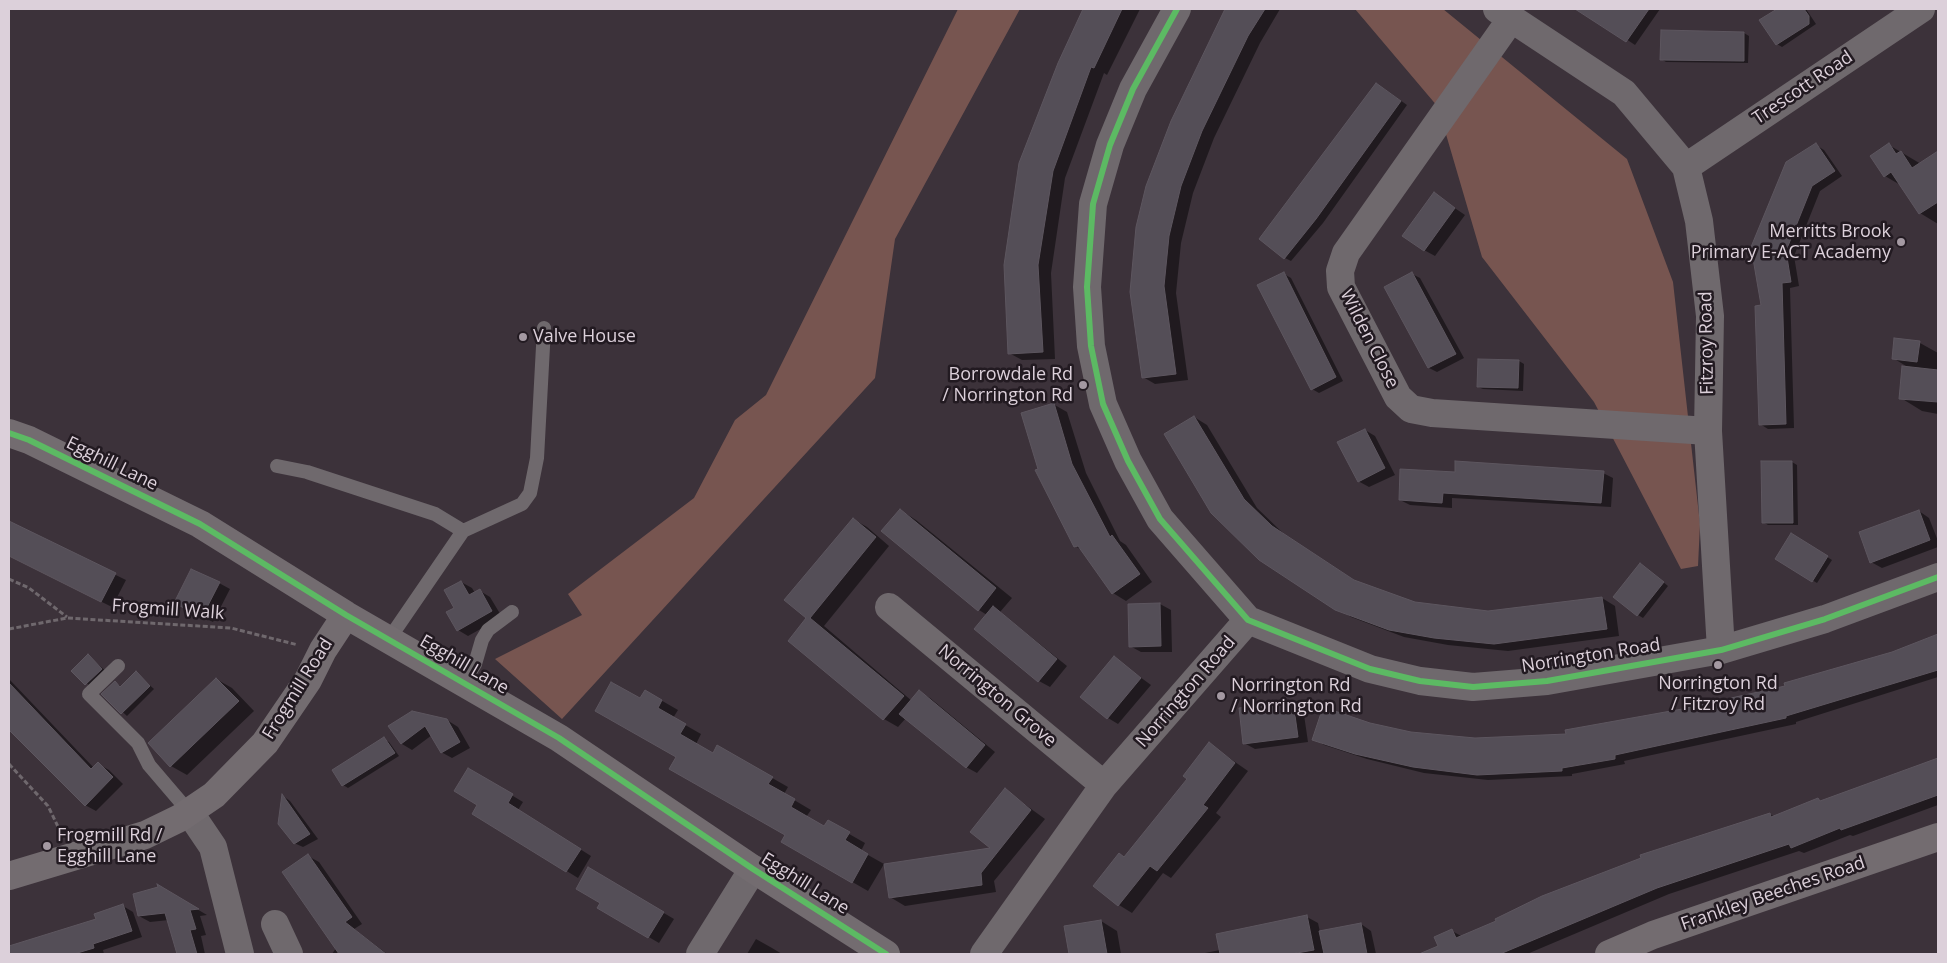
<!DOCTYPE html>
<style>
body{margin:0}
#map{position:relative;width:1947px;height:963px;overflow:hidden;background:#3c323a;font-family:"Open Sans",sans-serif}
canvas{display:block}
.frame{position:absolute;inset:0;border:10px solid #dcd0da;pointer-events:none}
</style>
<div id="map">
<canvas width="1947" height="963"></canvas>
<div class="frame"></div>
</div>
<script>
const ctx = document.querySelector('canvas').getContext('2d');
ctx.lineJoin = 'round';
function fillPath(path, color) { ctx.fillStyle = color; ctx.fill(path, 'evenodd'); }
const toPath = rows => new Path2D(rows.map(r => 'M' + r).join(''));
function trace(path, color, width, dash) { ctx.strokeStyle = color; ctx.lineWidth = width; ctx.lineCap = dash ? 'butt' : 'round'; ctx.setLineDash(dash || []); ctx.stroke(path); }
function write(font, color, halo, rows, align = 'center') {
  ctx.font = font + ' "Open Sans",sans-serif'; ctx.lineWidth = 5; ctx.setLineDash([]); ctx.textBaseline = 'middle'; ctx.strokeStyle = halo; ctx.fillStyle = color; for (const [text, x, y, turn = 0] of rows) {
    ctx.save(); ctx.translate(x, y); ctx.rotate((+turn || 0) * Math.PI / 180); ctx.textAlign = isNaN(turn) ? turn : align; if (halo) ctx.strokeText(text, 0, 0); ctx.fillText(text, 0, 0); ctx.restore();
  }
}
const forest = toPath([
 [958,9,1020,9,895,239,875,378,562,719,495,659,582,615,568,594,694,498,735,420,766,395],
 [1355,9,1443,9,1627,159,1673,282,1700,524,1698,566,1681,569,1594,402,1482,257,1438,107]
]);
const shadow = toPath([
 [1086,9,1140,9,1107,75,1104,73,1065,178,1051,273,1055,359,1022,360,1009,353,1059,63],
 [1227,9,1280,9,1260,43,1214,138,1193,193,1181,243,1176,293,1188,380,1155,384,1143,377,1147,187,1191,79],
 [1581,9,1660,9,1635,45],
 [1779,9,1806,9,1816,24,1782,47,1777,44,1761,21],
 [1744,33,1749,36,1748,63,1666,62,1661,59],
 [1383,88,1407,105,1323,223,1291,261,1285,258],
 [1816,145,1824,150,1842,176,1820,191,1794,256,1799,286,1790,288,1794,428,1768,429,1760,424,1763,307],
 [1889,145,1921,164,1938,153,1938,224,1920,213,1902,186,1885,176],
 [1434,194,1465,215,1435,256,1424,250],
 [1284,274,1291,278,1343,381,1319,393,1312,389],
 [1412,274,1420,278,1464,358,1437,372,1429,368],
 [1920,343,1938,353,1938,414,1922,411,1901,398,1914,371,1893,358],
 [1519,361,1524,364,1523,391,1483,389,1478,387],
 [1053,404,1067,412,1086,473,1120,541,1126,545,1152,582,1126,601,1113,593,1083,551,1075,546,1039,469],
 [1194,417,1207,425,1257,508,1285,535,1357,582,1415,603,1488,612,1602,598,1615,606,1619,636,1508,651,1448,645,1404,637,1351,617,1260,559],
 [1365,430,1375,436,1395,475,1369,487,1358,481],
 [1762,462,1792,462,1797,465,1798,525,1768,525,1763,522],
 [1456,473,1603,473,1613,478,1611,507,1452,498,1452,508,1410,505,1400,500],
 [900,510,916,520,1012,598,1000,612,1067,666,1050,687,1039,681,987,615,979,610],
 [1919,511,1929,518,1938,541,1938,547,1882,568,1871,562],
 [853,519,867,527,889,546,824,626,912,701,919,692,930,698,995,752,977,773,966,767,906,718,898,727,884,719,789,640,808,618],
 [9,523,126,580,112,607,9,556],
 [1792,535,1832,560,1817,583,1777,559],
 [1646,568,1668,586,1643,618,1638,615],
 [461,582,472,588,475,593,480,591,490,597,502,617,468,636,458,630,456,608],
 [219,583,230,589,213,622,187,609],
 [1160,604,1171,610,1172,652,1141,652,1130,646,1129,605],
 [1938,634,1938,677,1796,722,1796,724,1624,761,1625,764,1572,774,1572,776,1488,780,1424,773,1367,759,1324,745,1314,739,1370,724,1411,733,1475,740,1567,735,1786,687,1892,653],
 [88,656,107,672,91,687,73,671],
 [1114,658,1151,685,1118,724,1108,718],
 [136,673,154,689,127,716,103,694,115,683,122,687],
 [9,679,94,768,98,764,109,770,123,784,96,811,85,805,9,727],
 [216,679,232,688,254,711,187,775,171,766],
 [645,691,678,710,673,718,701,734,696,744,714,755,718,747,788,787,784,794,811,810,806,817,825,828,828,822,865,843,861,851,884,864,868,891,783,842,787,835,678,756,640,700],
 [1293,702,1303,708,1308,742,1255,749,1244,743],
 [447,720,458,727,470,748,452,758,441,752,432,735,412,750,402,744,390,726],
 [384,739,389,742,399,756,348,788,343,785],
 [1209,744,1248,771,1216,813,1221,817,1171,878,1163,873,1132,913,1119,905,1125,858,1188,778],
 [1938,759,1938,805,1853,836,1850,835,1804,853,1799,851,1669,894,1527,954,1443,954,1435,938,1452,931,1463,937,1770,814,1775,817,1818,800,1822,802],
 [468,769,523,802,518,810,591,856,578,878,473,813,478,804],
 [1005,790,1045,819,994,881,996,892,905,906,890,897,993,849],
 [283,796,290,801,318,839,303,847,294,843],
 [308,856,319,862,362,924,354,929,387,954,332,954,336,948],
 [589,869,674,919,659,943,599,908,602,903],
 [168,892,207,915,200,916,206,935,201,936,205,954,179,954,169,920,150,922,139,916],
 [123,906,133,912,142,937,103,950,104,954,9,954,9,948,98,919],
 [1307,917,1318,923,1320,932,1361,924,1371,931,1376,954,1200,954,1220,950],
 [1101,921,1117,931,1121,954,1070,954,1066,927],
 [756,939,772,948,782,954,747,954]
]);
const building = toPath([
 [1083,9,1122,9,1094,68,1091,67,1053,171,1038,265,1043,352,1008,354,1004,265,1019,163,1058,63,1083,9],
 [1225,9,1265,9,1248,36,1202,131,1181,186,1169,236,1164,286,1176,374,1142,378,1130,292,1136,227,1146,186,1171,121,1225,9],
 [1575,9,1649,9,1626,42,1575,9],
 [1777,9,1804,9,1809,16,1809,24,1776,45,1759,20,1777,9],
 [1661,30,1744,32,1744,61,1660,60,1661,30],
 [1376,83,1401,101,1316,219,1284,259,1259,239,1376,83],
 [1816,143,1835,171,1812,186,1786,251,1791,282,1782,283,1786,424,1759,425,1755,306,1761,305,1751,247,1786,162,1816,143],
 [1889,143,1896,154,1901,151,1912,168,1938,151,1938,202,1919,214,1891,172,1884,177,1870,156,1889,143],
 [1434,192,1455,208,1424,251,1402,236,1434,192],
 [1284,272,1336,377,1311,390,1257,285,1284,272],
 [1412,272,1456,354,1428,368,1384,287,1412,272],
 [1894,338,1920,341,1917,362,1892,359,1894,338],
 [1478,359,1519,360,1518,388,1477,387,1478,359],
 [1902,366,1938,370,1938,402,1899,399,1902,366],
 [1054,403,1072,464,1110,537,1112,535,1140,574,1112,594,1078,546,1074,547,1035,470,1038,469,1021,413,1054,403],
 [1194,416,1244,499,1272,526,1354,580,1415,602,1488,611,1602,597,1607,629,1494,644,1434,638,1389,630,1335,610,1259,560,1211,513,1164,434,1194,416],
 [1365,429,1385,468,1358,482,1337,442,1365,429],
 [1455,461,1604,471,1601,503,1443,493,1442,503,1399,500,1400,469,1455,472,1455,461],
 [1761,461,1792,461,1793,523,1762,523,1761,461],
 [900,509,996,588,978,611,881,531,900,509],
 [1919,510,1930,540,1870,563,1859,532,1919,510],
 [853,518,876,537,810,618,904,696,883,720,788,641,806,618,784,600,853,518],
 [9,521,116,573,101,602,9,556,9,521],
 [1791,533,1828,556,1812,582,1775,559,1791,533],
 [1640,563,1664,582,1637,616,1613,597,1640,563],
 [191,569,220,582,202,617,174,603,191,569],
 [461,581,469,595,480,589,492,611,457,631,446,612,454,608,444,590,461,581],
 [1160,603,1161,646,1129,647,1128,604,1160,603],
 [993,606,1057,659,1038,682,974,629,993,606],
 [1938,634,1938,670,1786,716,1786,718,1615,755,1615,759,1562,768,1562,771,1477,775,1413,767,1355,754,1312,740,1323,707,1370,723,1411,732,1475,738,1566,734,1565,730,1682,709,1785,686,1784,683,1892,652,1938,634],
 [88,654,102,669,85,685,71,671,88,654],
 [1114,656,1141,678,1107,719,1080,697,1114,656],
 [136,671,150,686,121,714,101,694,115,681,120,687,136,671],
 [216,678,239,701,170,767,148,743,216,678],
 [611,682,640,698,645,690,662,700,658,708,686,724,680,734,713,753,717,745,773,777,768,784,795,799,791,807,824,826,828,820,850,832,845,840,868,854,852,883,781,842,785,835,669,769,676,757,595,711,611,682],
 [9,683,91,769,98,762,113,777,85,806,9,730,9,683],
 [919,690,985,745,966,768,899,714,919,690],
 [1293,701,1298,737,1243,744,1239,708,1293,701],
 [412,711,447,719,460,742,441,753,425,726,401,744,388,726,412,711],
 [384,737,395,753,342,786,332,770,384,737],
 [1209,742,1235,763,1203,805,1208,808,1157,871,1150,866,1118,906,1093,886,1119,853,1124,857,1187,779,1183,776,1209,742],
 [1938,758,1938,795,1841,830,1840,828,1791,848,1789,844,1657,888,1500,954,1419,954,1438,946,1434,937,1452,929,1456,938,1496,921,1495,919,1542,896,1641,858,1640,855,1770,813,1771,817,1818,798,1820,801,1938,758],
 [468,768,513,794,508,803,581,849,566,872,472,814,477,805,454,791,468,768],
 [1005,788,1031,810,981,873,982,885,889,898,884,864,990,848,970,832,1005,788],
 [282,794,310,834,294,844,278,824,282,794],
 [308,854,352,917,345,922,386,954,339,954,282,872,308,854],
 [588,867,664,912,648,938,597,908,600,903,576,889,588,867],
 [157,884,199,909,190,910,196,929,190,930,197,954,177,954,165,913,138,916,133,894,158,887,157,884],
 [123,904,132,931,93,944,94,948,74,954,9,954,9,946,96,919,94,914,123,904],
 [1307,915,1314,950,1291,954,1220,954,1216,934,1307,915],
 [1101,920,1107,954,1069,954,1064,926,1101,920],
 [1361,923,1367,954,1324,954,1319,931,1361,923]
]);
const path = toPath([
 [9,579,29,588,67,617],
 [9,629,67,618,231,628,298,645],
 [9,764,48,806,62,835]
]);
const lane = toPath([
 [277,466,307,472,435,514,463,531],
 [389,639,463,531,522,504,530,493,537,458,544,328],
 [118,666,89,694,138,743,149,765,190,813],
 [463,683,475,664,482,640,488,630,512,612]
]);
const street = toPath([
 [1177,9,1133,89,1110,145,1093,204,1087,287,1091,346,1103,404,1128,461,1160,519,1248,620,1370,669,1420,681,1473,687,1547,681,1721,650,1825,619,1938,577],
 [1497,9,1624,93,1686,167,1699,221,1710,316,1708,431,1721,650],
 [1511,19,1346,253,1340,271,1341,287,1398,397,1411,409,1432,413,1708,431],
 [1686,167,1921,9],
 [889,607,1104,785],
 [190,813,213,847,240,954],
 [275,924,289,954],
 [700,954,753,869],
 [984,954,1104,785,1248,620]
]);
const secondary = toPath([
 [9,433,29,440,200,524,346,615,559,738,753,869,886,954],
 [9,876,145,835,180,818,214,795,265,743,308,680,323,650,346,615],
 [1609,954,1653,935,1938,837]
]);
const cycleway = toPath([
 [1177,9,1133,89,1110,145,1093,204,1087,287,1091,346,1103,404,1128,461,1160,519,1248,620,1370,669,1420,681,1473,687,1547,681,1721,650,1825,619,1938,577],
 [9,433,29,440,200,524,346,615,559,738,753,869,886,954]
]);
const markers = [
 [1901,242,5,"#a499a2"],
 [523,337,5,"#a499a2"],
 [1083,385,5,"#a499a2"],
 [1718,665,5,"#a499a2"],
 [1221,696,5,"#a499a2"],
 [47,846,5,"#a499a2"]
];
const streetNames = [
 ["Trescott Road",1803,88,-34],
 ["Wilden Close",1369,339,63],
 ["Fitzroy Road",1707,343,-91],
 ["Egghill Lane",112,464,26],
 ["Frogmill Walk",168,610,4],
 ["Norrington Road",1591,656,-9],
 ["Egghill Lane",464,665,30],
 ["Frogmill Road",298,689,-58],
 ["Norrington Road",1186,692,-49],
 ["Norrington Grove",997,696,40],
 ["Egghill Lane",805,884,32],
 ["Frankley Beeches Road",1773,894,-19]
];
const poiNames = [
 ["Merritts Brook",1891,232,"right"],
 ["Primary E-ACT Academy",1891,253,"right"],
 ["Valve House",533,337],
 ["Borrowdale Rd",1073,375,"right"],
 ["/ Norrington Rd",1073,396,"right"],
 ["Norrington Rd",1718,684,"center"],
 ["/ Fitzroy Rd",1718,705,"center"],
 ["Norrington Rd",1231,686],
 ["/ Norrington Rd",1231,707],
 ["Frogmill Rd /",57,836],
 ["Egghill Lane",57,857]
];
fillPath(forest, '#775550');
fillPath(shadow, '#0007');
fillPath(building, '#544e57');
trace(building, '#5d565f', 1);
trace(path, '#6f686d', 3, [5, 2.5]);
trace(lane, '#6f696d', 14);
trace(street, '#6f696d', 28);
trace(secondary, '#736c70', 28);
trace(cycleway, '#5cba63', 6);
for (const [x, y, r, color] of markers) { const dot = new Path2D(); dot.arc(x, y, r, 0, 2 * Math.PI); ctx.fillStyle = color; ctx.fill(dot); trace(dot, '#221a21', 2); }
write('18px', '#dcd0da', '#221a21', streetNames);
write('18px', '#dcd0da', '#221a21', poiNames, 'left');
</script>
